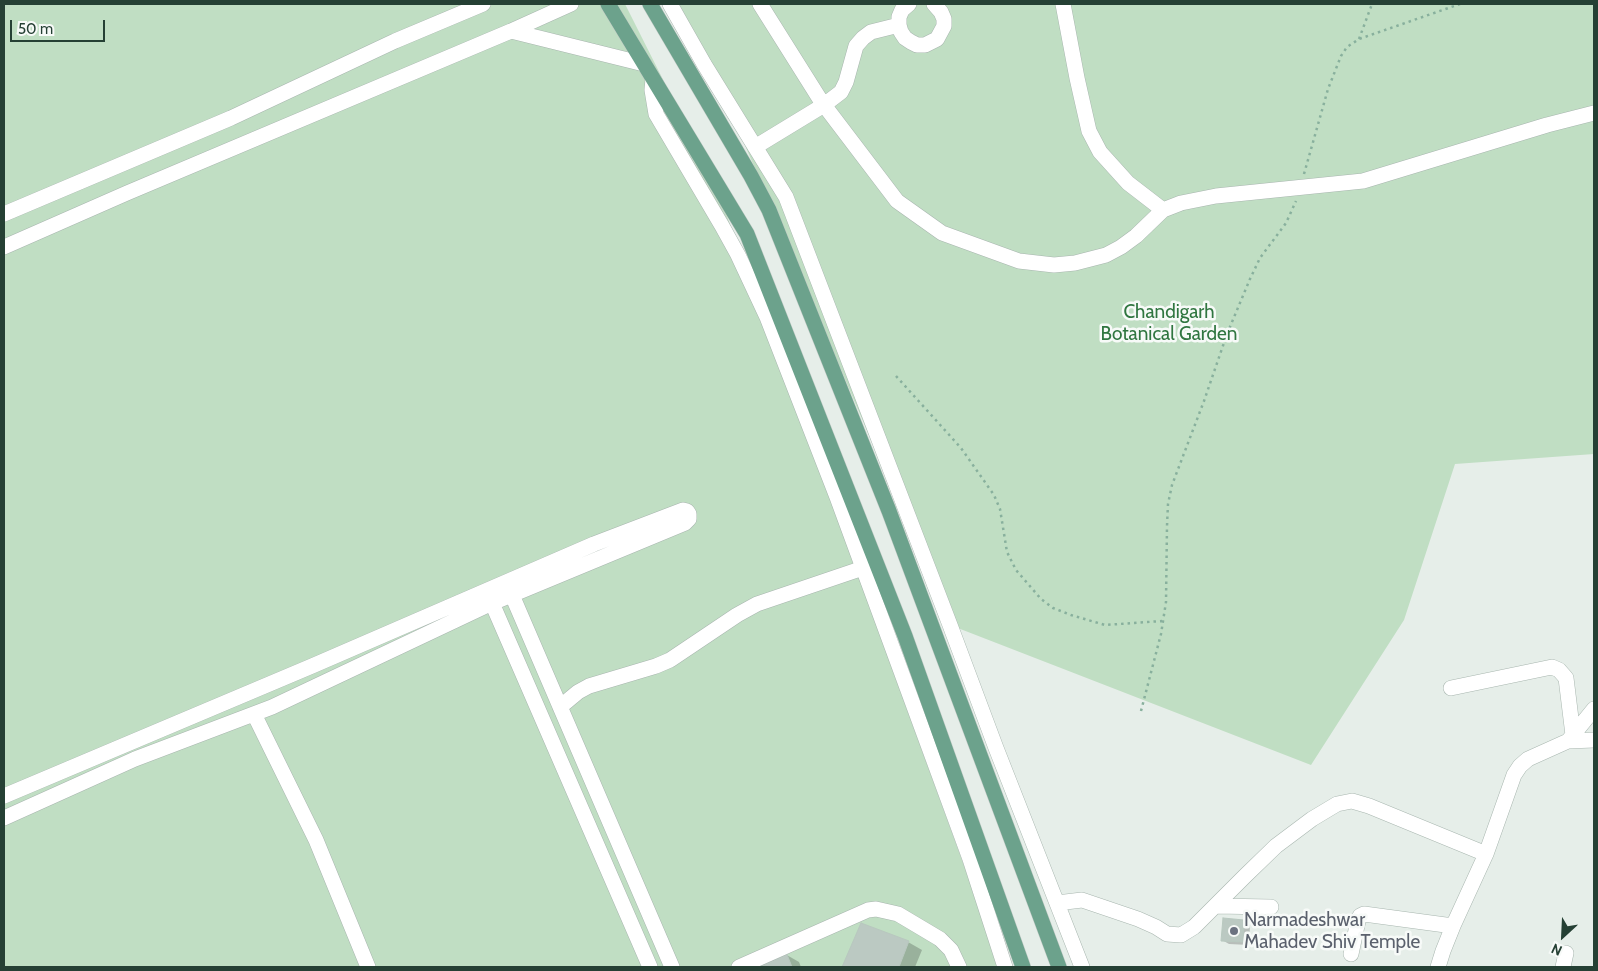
<!DOCTYPE html>
<style>
body{margin:0}
#map{position:relative;width:1598px;height:971px;overflow:hidden;background:#e6eee9;font-family:Cabin,sans-serif}
canvas{display:block}
.frame{position:absolute;inset:0;border:5px solid #254034;pointer-events:none}
.north{position:absolute;left:1538px;top:911px;width:50px;height:50px;-webkit-text-stroke:4px #f7faf8;paint-order:stroke;rotate:205deg;font-size:14px;font-weight:700;line-height:20px;text-align:center;color:#254034}
.north::after{content:'';display:block;margin:auto;width:18px;height:22px;background:#254034;clip-path:polygon(50% 0,100% 100%,50% 72%,0 100%)}
.scale{position:absolute;left:10px;top:20px;width:95px;height:22px;box-sizing:border-box;border:2px solid #254034;border-top:0;padding-left:6px;font-size:15px;line-height:18px;white-space:nowrap;color:#254034;-webkit-text-stroke:4px #f7faf8;paint-order:stroke}
</style>
<div id="map">
<canvas width="1598" height="971"></canvas>
<div class="frame"></div>
<div class="north">N</div>
<div class="scale">50 m</div>
</div>
<script>
const ctx = document.querySelector('canvas').getContext('2d');
ctx.lineJoin = 'round';
function fillPath(path, color) { ctx.fillStyle = color; ctx.fill(path, 'evenodd'); }
const toPath = rows => new Path2D(rows.map(r => 'M' + r).join(''));
function trace(path, color, width, dash) { ctx.strokeStyle = color; ctx.lineWidth = width; ctx.lineCap = dash ? 'butt' : 'round'; ctx.setLineDash(dash || []); ctx.stroke(path); }
function write(font, color, halo, rows, align = 'center') {
  ctx.font = font + ' Cabin,sans-serif'; ctx.lineWidth = 5; ctx.setLineDash([]); ctx.textBaseline = 'middle'; ctx.strokeStyle = halo; ctx.fillStyle = color; for (const [text, x, y, turn = 0] of rows) {
    ctx.save(); ctx.translate(x, y); ctx.rotate((+turn || 0) * Math.PI / 180); ctx.textAlign = isNaN(turn) ? turn : align; if (halo) ctx.strokeText(text, 0, 0); ctx.fillText(text, 0, 0); ctx.restore();
  }
}
const green = toPath([
 [4,4,625,4,715,183,1001,967,4,967],
 [670,4,1594,4,1594,454,1455,464,1404,620,1311,765,950,625,724,96]
]);
const shadow = toPath([
 [1244,921,1250,925,1249,945,1229,944,1222,940],
 [861,925,908,942,922,950,915,967,843,967],
 [785,954,799,962,801,967,757,967]
]);
const building = toPath([
 [1223,918,1244,920,1243,942,1221,941,1223,918],
 [861,923,909,941,899,967,842,967,861,923],
 [786,952,792,967,754,967,786,952]
]);
const path = toPath([
 [1359,39,1372,4],
 [1304,174,1328,89,1341,56,1347,47,1359,39,1460,4],
 [896,376,961,448,994,495,1000,509,1007,552,1016,570,1041,599,1053,608,1071,615,1105,625,1162,621],
 [1141,711,1161,634,1166,602,1167,526,1168,504,1172,485,1204,401,1227,334,1250,279,1260,258,1286,223,1296,201]
]);
const minor = toPath([
 [670,4,704,64,786,197,950,625,996,748,1082,967],
 [760,4,821,101,897,201,942,233,1019,261,1054,265,1075,263,1106,255,1121,247,1136,236,1163,210,1181,203,1216,196,1363,181,1547,125,1594,113],
 [909,4,902,10,899,17,899,25,901,32,905,38,911,42,917,45,925,45,937,39,944,26,944,19,941,12,934,4],
 [1063,4,1077,78,1089,131,1100,152,1128,183,1163,210],
 [511,31,644,64],
 [653,79,652,90,656,114,722,226,738,255,767,317,837,497,970,859,1005,967],
 [755,147,824,105,841,92,846,82,856,46,863,38,871,32,899,25],
 [4,214,231,118,395,41,483,4],
 [4,247,127,193,511,31,571,4],
 [512,595,672,967],
 [492,603,650,967],
 [1451,688,1552,667,1559,670,1566,678,1573,735],
 [560,707,578,692,589,686,656,666,670,660,737,615,757,604,872,565],
 [254,714,316,840,368,967],
 [1568,741,1594,740],
 [4,796,312,666,594,544,683,510,687,511,689,514,689,519,685,523,492,603,272,707,135,759,4,818],
 [1057,903,1082,900,1138,919,1156,927,1167,934,1181,935,1194,927,1245,876,1276,846,1312,819,1337,804,1352,801,1369,806,1486,854],
 [1216,906,1271,907],
 [1351,954,1358,921,1360,916,1364,914,1453,926],
 [739,967,868,910,876,909,898,914,940,939,951,950,959,967],
 [1438,967,1443,951,1453,926,1486,854,1514,775,1520,766,1528,759,1568,741,1594,709],
 [1563,967,1566,953]
]);
const major = toPath([
 [608,4,747,234,905,636,1023,967],
 [650,4,751,176,769,210,889,511,1059,967]
]);
const markers = [
 [1234,931,5,"#6b7280"]
];
const parkNames = [
 ["Chandigarh",1169,312],
 ["Botanical Garden",1169,334]
];
const worshipNames = [
 ["Narmadeshwar",1244,920],
 ["Mahadev Shiv Temple",1244,942]
];
fillPath(green, '#c0dec3');
fillPath(shadow, '#0003');
fillPath(building, '#bbc9c2');
trace(building, '#b8c8bf', 1);
trace(minor, '#a8b6af', 16);
trace(major, '#c2cac6', 16);
trace(path, '#88b09d', 2.5, [2.5, 4]);
trace(minor, '#fff', 15);
trace(major, '#6ca28c', 15);
for (const [x, y, r, color] of markers) { const dot = new Path2D(); dot.arc(x, y, r, 0, 2 * Math.PI); ctx.fillStyle = color; ctx.fill(dot); trace(dot, '#f7faf8', 2); }
write('19px', '#307640', '#f7faf8', parkNames);
write('19px', '#5b616d', '#f7faf8', worshipNames, 'left');
</script>
